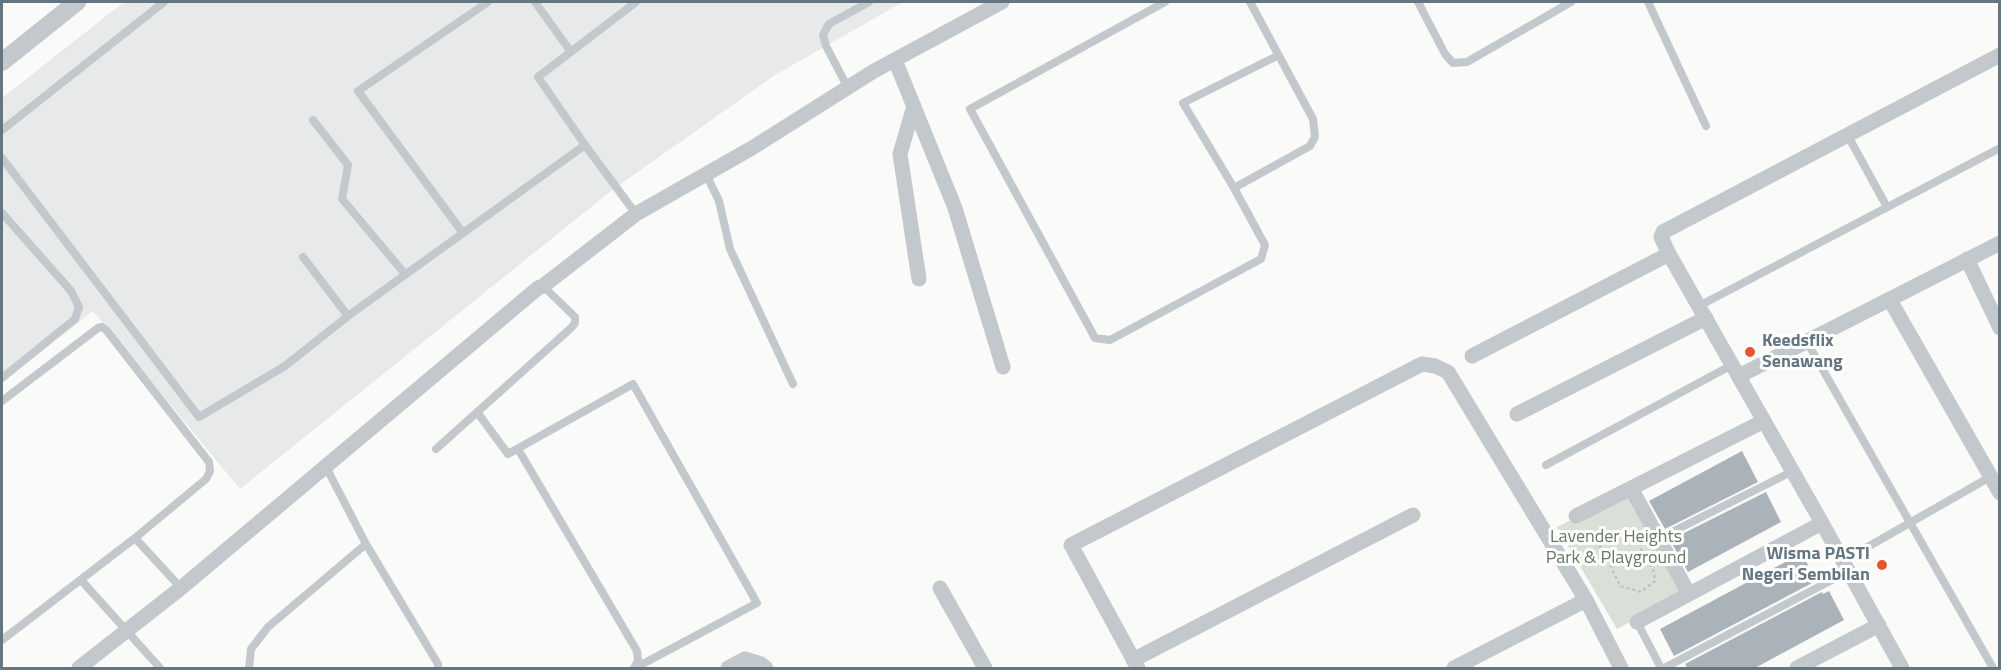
<!DOCTYPE html>
<style>
body{margin:0}
#map{position:relative;width:2001px;height:670px;overflow:hidden;background:#fafaf8;font-family:"Titillium Web",sans-serif}
canvas{display:block}
.frame{position:absolute;inset:0;border:3px solid #657683;pointer-events:none}
</style>
<div id="map">
<canvas width="2001" height="670"></canvas>
<div class="frame"></div>
</div>
<script>
const ctx = document.querySelector('canvas').getContext('2d');
ctx.lineJoin = 'round';
function fillPath(path, color) { ctx.fillStyle = color; ctx.fill(path, 'evenodd'); }
const toPath = rows => new Path2D(rows.map(r => 'M' + r).join(''));
function trace(path, color, width, dash) { ctx.strokeStyle = color; ctx.lineWidth = width; ctx.lineCap = dash ? 'butt' : 'round'; ctx.setLineDash(dash || []); ctx.stroke(path); }
function write(font, color, halo, rows, align = 'center') {
  ctx.font = font + ' "Titillium Web",sans-serif'; ctx.lineWidth = 6; ctx.setLineDash([]); ctx.textBaseline = 'middle'; ctx.strokeStyle = halo; ctx.fillStyle = color; for (const [text, x, y, turn = 0] of rows) {
    ctx.save(); ctx.translate(x, y); ctx.rotate((+turn || 0) * Math.PI / 180); ctx.textAlign = isNaN(turn) ? turn : align; if (halo) ctx.strokeText(text, 0, 0); ctx.fillText(text, 0, 0); ctx.restore();
  }
}
const built = toPath([
 [124,2,903,2,775,75,611,191,240,489,93,311,2,383,2,98]
]);
const green = toPath([
 [1630,491,1685,592,1617,629,1557,527]
]);
const building = toPath([
 [1742,451,1758,482,1665,529,1649,501],
 [1766,492,1781,522,1688,572,1670,540],
 [1802,553,1816,581,1674,656,1660,629],
 [1829,591,1844,620,1753,669,1688,669,1685,664,1822,592,1823,594]
]);
const path = toPath([
 [1628,531,1639,537,1641,549,1654,572,1655,581,1641,592,1620,586,1607,558,1599,549,1605,537,1628,531]
]);
const service = toPath([
 [535,2,571,52],
 [1165,2,970,109,1095,338,1110,340,1261,259,1265,245,1234,188,1310,146,1315,137,1313,119,1250,2],
 [1418,2,1445,54,1453,63,1467,62,1571,2],
 [1648,2,1706,126],
 [848,88,826,46,823,35,829,24,869,2],
 [313,120,348,165,342,199,405,274],
 [2,130,164,2],
 [1848,136,1887,207],
 [585,145,538,77,636,2],
 [2,158,199,417,285,366,348,316,585,145,636,214],
 [706,174,719,201,730,249,793,384],
 [1234,188,1183,103,1277,56],
 [2,213,71,291,79,307,75,319,2,378],
 [463,233,358,91,488,2],
 [303,257,348,316],
 [1699,306,2000,148],
 [1807,342,1993,668],
 [2,401,98,328,102,327,107,331,209,462,210,471,206,479,135,538],
 [477,412,508,454,633,384,757,603,635,668],
 [436,449,571,328,575,323,575,317,543,286],
 [518,449,637,651,638,661,634,668],
 [1546,465,1732,365],
 [1658,539,1793,471],
 [366,544,438,664,438,668],
 [1843,561,1990,477],
 [81,580,160,668],
 [1637,622,1661,668],
 [2,640,135,538,181,588],
 [249,668,251,649,268,627,366,544,326,467],
 [1664,668,1849,571]
]);
const minor = toPath([
 [895,60,955,208,1003,367],
 [914,106,900,154,919,279],
 [1967,259,2000,328],
 [1890,300,2000,493],
 [1472,356,1669,254],
 [1739,376,2000,243],
 [1517,414,1706,318],
 [1631,488,1689,594],
 [1576,516,1764,421],
 [940,588,985,668],
 [1637,622,1822,523],
 [1133,660,1413,515],
 [79,668,181,588,538,288,543,286,636,214,752,148,874,71,1002,2],
 [728,668,745,659,761,664,766,668],
 [1138,668,1071,545,1422,364,1435,366,1448,372,1586,600,1621,668],
 [1454,668,1586,600],
 [1797,668,1879,625],
 [1902,668,1822,523,1669,254,1661,237,1663,232,2000,55]
]);
const tertiary = toPath([
 [2,62,77,2]
]);
const markers = [
 [1750,352,6,"#e4572e"],
 [1882,565,6,"#e4572e"]
];
const poiNames = [
 ["Keedsflix",1762,342],
 ["Senawang",1762,363],
 ["Wisma PASTI",1870,555,"right"],
 ["Negeri Sembilan",1870,576,"right"]
];
const parkNames = [
 ["Lavender Heights",1616,538],
 ["Park & Playground",1616,559]
];
fillPath(built, '#e8e9e9');
fillPath(green, '#dadfd7');
fillPath(building, '#aab3b9');
trace(path, '#bbbfc2', 2, [3, 3]);
trace(service, '#c3c8cc', 8);
trace(minor, '#c3c8cc', 15);
trace(tertiary, '#c3c8cc', 18);
for (const [x, y, r, color] of markers) { const dot = new Path2D(); dot.arc(x, y, r, 0, 2 * Math.PI); ctx.fillStyle = color; ctx.fill(dot); trace(dot, '#fff', 2); }
write('bold 18px', '#657683', '#fff', poiNames, 'left');
write('18px', '#687a64', '#fff', parkNames);
</script>
